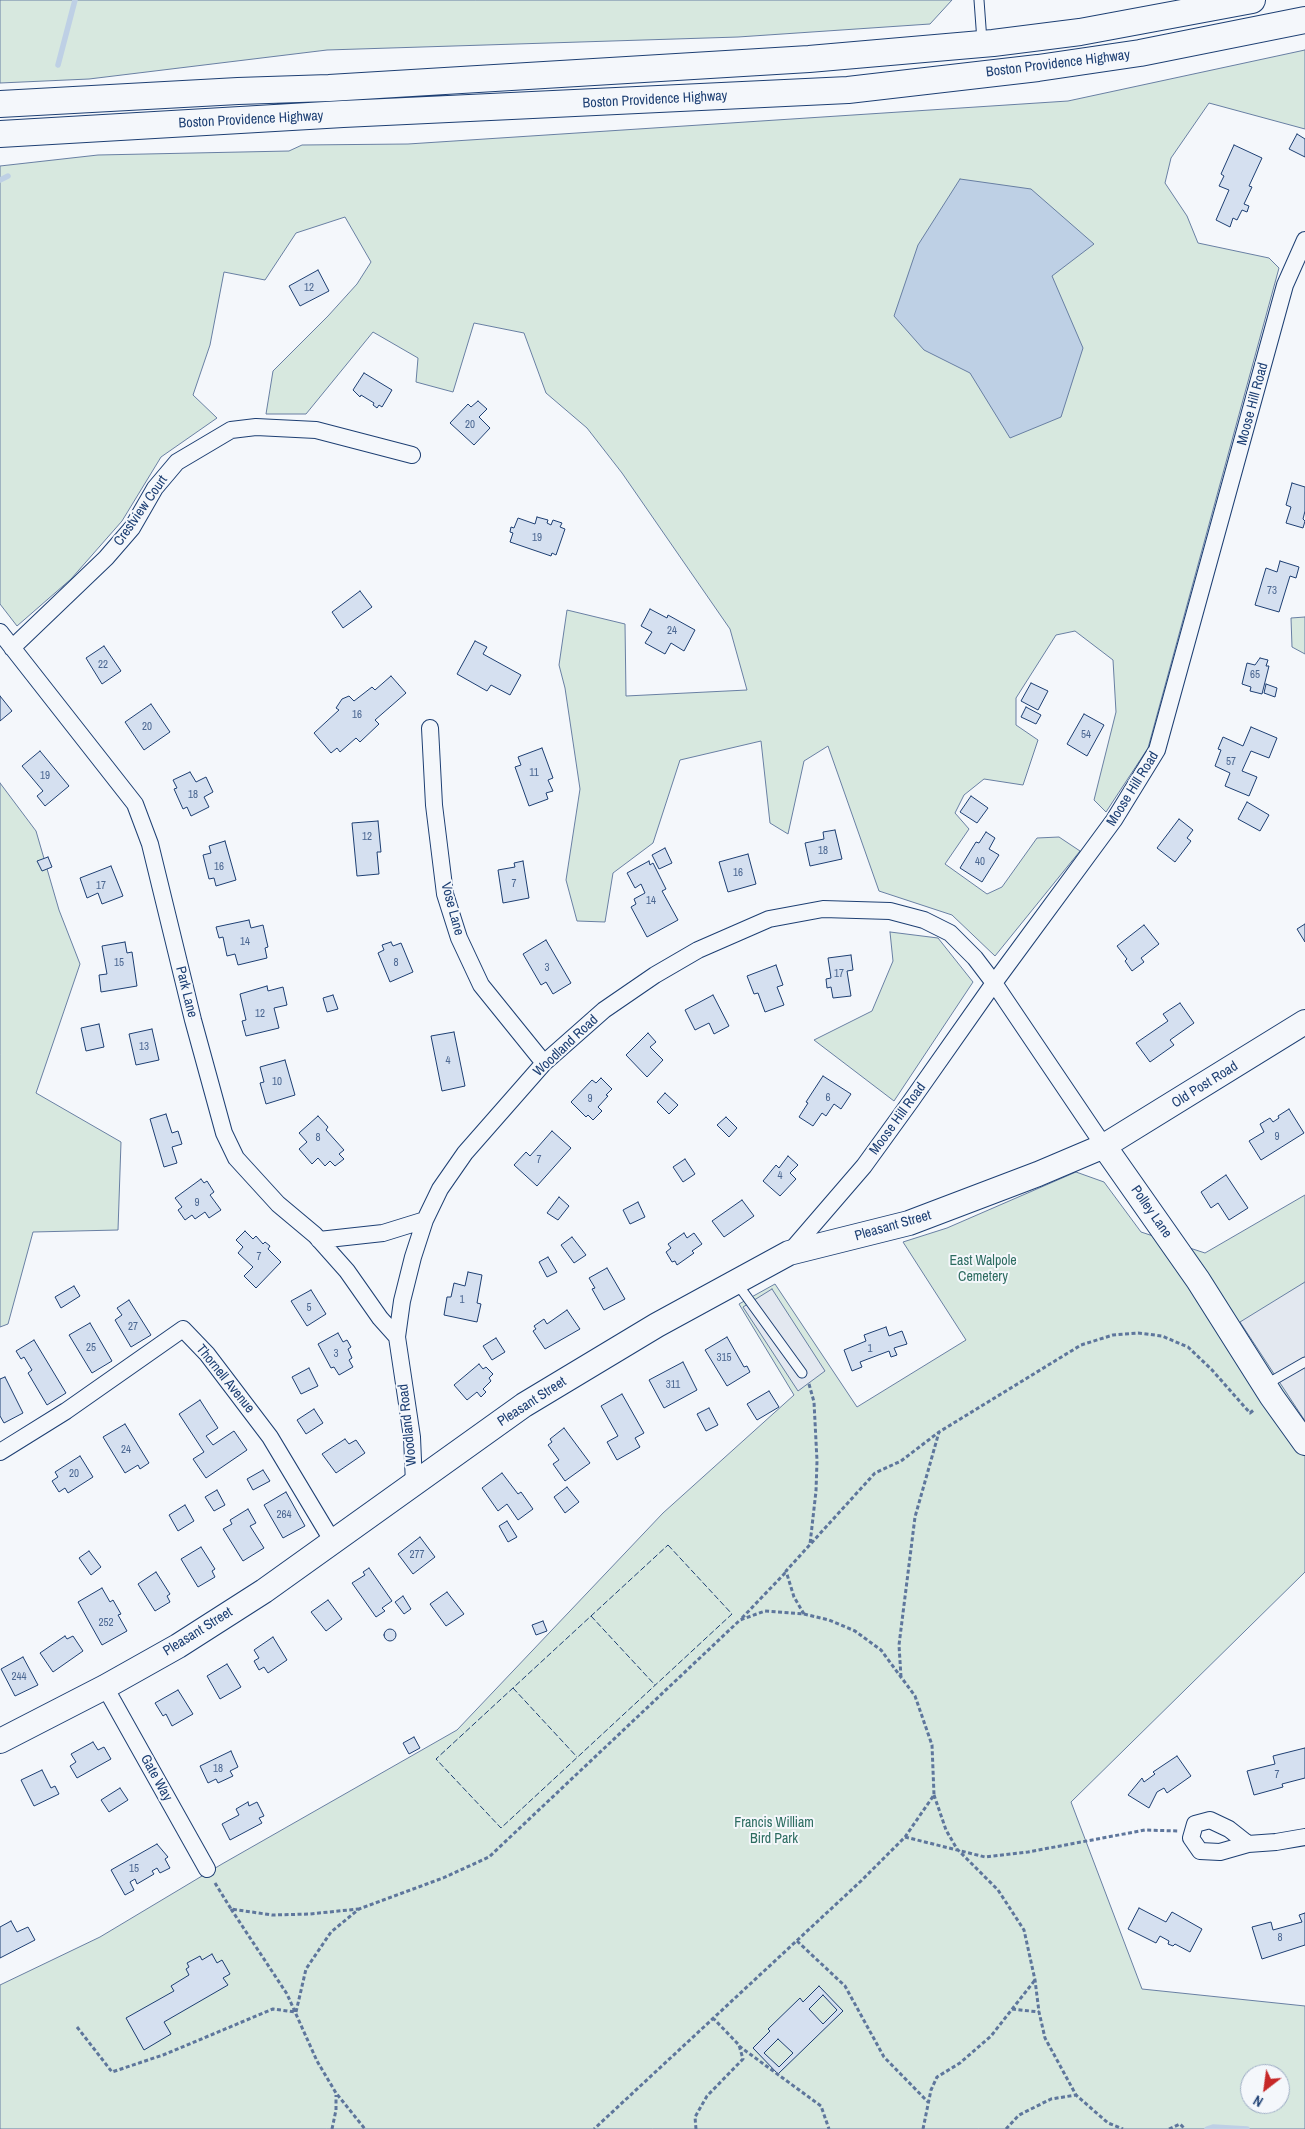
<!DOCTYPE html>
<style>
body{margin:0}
#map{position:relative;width:1305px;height:2129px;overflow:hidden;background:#f4f7fb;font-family:"Archivo Narrow",sans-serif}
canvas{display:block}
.north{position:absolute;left:1240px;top:2064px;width:50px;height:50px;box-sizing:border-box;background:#f4f7fb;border:1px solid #9eadc5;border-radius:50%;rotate:210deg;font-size:14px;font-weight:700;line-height:20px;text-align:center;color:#1d3f73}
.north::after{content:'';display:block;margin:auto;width:18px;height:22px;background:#c62828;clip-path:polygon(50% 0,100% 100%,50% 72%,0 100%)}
</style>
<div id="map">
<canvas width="1305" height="2129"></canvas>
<div class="north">N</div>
</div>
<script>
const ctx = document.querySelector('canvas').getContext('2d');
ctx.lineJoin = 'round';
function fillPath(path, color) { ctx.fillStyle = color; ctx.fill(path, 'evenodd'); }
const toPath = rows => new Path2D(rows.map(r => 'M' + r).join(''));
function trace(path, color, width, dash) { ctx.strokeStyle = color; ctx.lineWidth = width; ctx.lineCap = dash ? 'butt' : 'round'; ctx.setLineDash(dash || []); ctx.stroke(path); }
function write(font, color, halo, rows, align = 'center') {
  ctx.font = font + ' "Archivo Narrow",sans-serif'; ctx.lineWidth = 4; ctx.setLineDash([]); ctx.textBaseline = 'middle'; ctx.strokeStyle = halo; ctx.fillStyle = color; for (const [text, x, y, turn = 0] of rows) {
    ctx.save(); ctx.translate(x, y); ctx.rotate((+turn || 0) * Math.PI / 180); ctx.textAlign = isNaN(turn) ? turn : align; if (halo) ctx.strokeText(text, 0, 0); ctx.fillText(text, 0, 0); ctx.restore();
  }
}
const green = toPath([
 [0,0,952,0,930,24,738,37,327,50,89,79,0,83,0,0],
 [1305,50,1305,129,1209,103,1171,158,1165,183,1187,216,1198,243,1269,258,1279,268,1148,748,1106,812,1094,800,1116,712,1113,660,1075,631,1056,635,1016,698,1016,725,1038,740,1023,785,984,779,964,795,955,813,969,829,945,864,987,894,1002,887,1037,838,1059,837,1080,851,995,956,952,915,879,891,828,746,804,761,788,834,770,823,761,741,680,760,653,843,613,873,605,922,577,921,566,880,580,789,565,688,559,665,567,610,625,624,626,696,747,690,730,629,622,473,587,428,546,393,524,333,474,323,453,392,416,382,418,358,373,332,306,414,266,414,273,371,328,316,357,284,371,262,345,217,296,233,265,280,224,272,210,345,193,395,217,418,161,457,122,521,71,579,17,626,0,604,0,166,98,155,289,151,302,145,408,144,1068,101,1305,50],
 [1305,617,1305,654,1292,647,1291,618,1305,617],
 [0,783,36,831,59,910,80,964,36,1093,121,1142,118,1230,33,1232,8,1324,0,1327,0,783],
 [890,932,938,938,973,982,894,1101,814,1040,872,1011,893,961,890,932],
 [1076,1172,1104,1182,1141,1232,1205,1253,1305,1195,1305,1572,1071,1802,1142,1989,1305,2006,1305,2129,0,2129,0,1985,100,1937,222,1864,457,1730,663,1513,794,1395,739,1304,775,1284,857,1407,966,1340,903,1242,947,1228,1076,1172],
 [1250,2074,1280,2074,1280,2104,1250,2104,1250,2074]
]);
const parking = toPath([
 [1305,1282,1305,1421,1240,1322,1305,1282],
 [772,1289,825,1371,798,1391,743,1307,772,1289]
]);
const water = toPath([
 [960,179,1031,189,1094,244,1052,276,1083,348,1061,417,1010,438,970,373,924,350,894,316,918,245,960,179]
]);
const stream = toPath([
 [58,65,75,0],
 [0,180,8,176],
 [1207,2129,1213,2127,1247,2129]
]);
const building = toPath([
 [1297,134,1305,139,1305,157,1289,149,1297,134],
 [1234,145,1262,158,1249,186,1252,187,1244,204,1249,206,1247,212,1242,210,1237,220,1233,218,1230,227,1216,220,1229,190,1219,186,1224,176,1221,174,1234,145],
 [318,270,329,291,300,306,289,286,318,270],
 [364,373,392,390,382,407,379,405,377,408,373,405,374,403,361,395,360,397,353,390,364,373],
 [478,401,487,409,479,417,490,428,474,445,450,423,468,404,471,407,478,401],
 [1292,483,1305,487,1305,511,1303,519,1305,521,1303,528,1286,523,1291,507,1286,505,1292,483],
 [537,517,548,520,547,523,551,525,553,520,562,523,560,527,565,529,556,555,552,553,551,556,510,542,513,533,510,532,511,527,514,528,518,518,535,524,537,517],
 [1280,561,1299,567,1296,578,1290,576,1279,612,1255,605,1266,568,1277,572,1280,561],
 [360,591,372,607,343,628,332,612,360,591],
 [650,609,667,618,668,615,695,630,684,651,671,643,665,654,645,643,652,632,641,626,650,609],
 [475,641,487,647,483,654,521,675,510,695,491,685,487,691,457,674,475,641],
 [104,646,121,671,102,684,86,658,104,646],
 [1260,658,1268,660,1266,666,1269,666,1262,694,1250,691,1251,687,1242,684,1247,663,1255,665,1260,658],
 [391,676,406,693,375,720,379,724,360,742,356,738,340,752,337,748,331,753,314,733,339,710,336,708,342,699,349,696,354,701,372,687,375,690,391,676],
 [1031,683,1048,691,1038,710,1021,701,1031,683],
 [1266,684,1277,688,1275,697,1264,693,1266,684],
 [0,696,12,711,0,721,0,696],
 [151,704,170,732,144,750,125,722,151,704],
 [1026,707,1041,715,1036,724,1021,717,1026,707],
 [1084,714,1104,725,1087,756,1067,744,1084,714],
 [1251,727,1277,738,1269,758,1251,751,1242,771,1257,777,1249,796,1225,786,1230,773,1215,766,1221,750,1218,749,1223,737,1243,746,1251,727],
 [542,748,553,778,548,780,553,791,546,793,548,799,529,806,515,767,521,765,518,757,542,748],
 [40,751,69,786,45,806,37,796,43,791,22,766,40,751],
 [190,772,196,782,206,777,213,792,204,797,209,807,191,816,187,807,183,809,174,789,177,788,173,780,190,772],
 [971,796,988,808,977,823,960,812,971,796],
 [1247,802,1269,815,1260,831,1238,819,1247,802],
 [1179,819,1193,830,1187,838,1191,841,1175,862,1157,848,1179,819],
 [378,821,381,852,377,852,379,874,357,876,352,823,378,821],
 [835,830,842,859,810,866,805,843,824,839,823,832,835,830],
 [986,832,995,838,989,849,999,855,982,882,960,868,976,842,979,843,986,832],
 [225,841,236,880,216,886,214,878,209,879,203,855,211,853,209,846,225,841],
 [665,848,672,863,659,869,652,855,665,848],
 [748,854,756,884,728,892,719,862,748,854],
 [48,857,52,867,42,871,37,861,48,857],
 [523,861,529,898,503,903,498,870,515,867,514,863,523,861],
 [649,861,650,865,653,863,666,889,662,891,678,920,647,937,631,907,636,904,634,899,645,893,641,884,635,888,627,873,649,861],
 [111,866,123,896,102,904,98,893,87,898,80,878,111,866],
 [249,920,251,928,263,925,268,947,265,948,267,958,238,965,235,954,227,956,223,937,219,938,216,927,249,920],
 [1305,924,1305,942,1297,929,1305,924],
 [1144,925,1159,944,1141,958,1144,962,1132,971,1125,961,1127,959,1117,946,1144,925],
 [546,940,571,983,553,994,546,982,541,985,523,954,546,940],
 [125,942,127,953,132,952,137,986,101,992,99,975,107,974,102,946,125,942],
 [391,942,393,946,401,943,413,972,390,982,378,953,384,950,382,945,391,942],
 [851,955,853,970,847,971,851,996,833,998,831,987,827,988,826,979,831,978,828,958,851,955],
 [776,965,783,985,777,987,784,1005,765,1012,758,993,754,994,747,976,776,965],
 [267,986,268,991,283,987,287,1005,274,1008,279,1028,246,1036,242,1021,246,1020,240,994,267,986],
 [333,995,338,1009,327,1012,323,998,333,995],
 [713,995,729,1026,714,1034,709,1023,695,1030,685,1010,713,995],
 [1180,1003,1194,1023,1170,1040,1174,1045,1150,1062,1136,1043,1168,1021,1163,1014,1180,1003],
 [99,1024,104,1047,86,1051,81,1028,99,1024],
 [152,1029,159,1060,136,1065,129,1034,152,1029],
 [454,1032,465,1086,442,1091,431,1036,454,1032],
 [648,1033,656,1042,650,1047,663,1060,647,1077,626,1055,648,1033],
 [285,1060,295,1095,266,1104,260,1083,264,1082,260,1067,285,1060],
 [823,1076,851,1094,841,1109,834,1104,826,1116,822,1113,813,1126,799,1117,808,1103,806,1102,823,1076],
 [601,1078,612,1089,606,1095,608,1096,598,1107,602,1111,593,1120,588,1115,586,1117,571,1102,592,1080,596,1083,601,1078],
 [665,1093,678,1105,669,1114,657,1102,665,1093],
 [1289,1109,1304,1133,1261,1160,1249,1141,1264,1132,1260,1124,1270,1118,1273,1122,1279,1118,1278,1116,1289,1109],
 [166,1114,172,1133,178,1131,182,1144,172,1147,177,1163,164,1167,150,1119,166,1114],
 [318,1116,328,1127,326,1130,344,1150,339,1154,344,1159,335,1166,330,1161,325,1166,318,1158,312,1164,299,1149,307,1142,299,1133,318,1116],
 [726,1117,737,1128,729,1137,717,1125,726,1117],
 [552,1131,571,1148,537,1186,514,1165,526,1152,530,1156,552,1131],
 [788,1156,798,1165,790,1173,796,1179,780,1196,763,1181,776,1165,779,1168,788,1156],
 [685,1159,695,1174,683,1182,673,1167,685,1159],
 [1226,1175,1248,1208,1229,1220,1218,1203,1211,1208,1201,1192,1226,1175],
 [201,1179,204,1183,207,1181,214,1192,210,1195,221,1210,209,1218,205,1212,195,1219,192,1215,185,1220,178,1210,182,1207,175,1198,201,1179],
 [559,1197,569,1206,558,1220,547,1213,559,1197],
 [742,1200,754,1216,724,1237,712,1221,742,1200],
 [638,1202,645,1217,630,1224,623,1210,638,1202],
 [245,1231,253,1239,256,1236,263,1244,265,1242,270,1246,268,1249,281,1262,256,1288,244,1276,253,1267,238,1253,243,1247,236,1240,245,1231],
 [684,1233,687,1238,694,1233,702,1244,692,1251,694,1253,677,1265,675,1261,672,1262,666,1252,671,1248,668,1244,684,1233],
 [572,1237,586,1255,574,1263,561,1245,572,1237],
 [548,1257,557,1272,547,1277,539,1262,548,1257],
 [607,1268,625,1299,604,1310,592,1289,595,1288,589,1278,607,1268],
 [468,1272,482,1275,477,1303,481,1304,477,1322,444,1315,447,1297,451,1297,454,1283,465,1286,468,1272],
 [74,1286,80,1296,61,1308,55,1297,74,1286],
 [311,1290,326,1314,307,1326,291,1301,311,1290],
 [129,1300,151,1335,131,1347,115,1320,122,1315,117,1308,129,1300],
 [567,1310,580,1329,545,1349,533,1331,536,1329,534,1326,544,1319,547,1324,567,1310],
 [90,1323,112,1361,92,1373,69,1335,90,1323],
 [886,1327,889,1336,902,1331,907,1344,894,1348,897,1355,891,1357,889,1351,860,1362,862,1367,852,1371,844,1350,866,1341,864,1335,886,1327],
 [338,1333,343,1342,347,1340,351,1347,348,1349,352,1358,349,1360,353,1367,339,1375,334,1367,331,1368,318,1344,338,1333],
 [727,1337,744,1367,747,1366,750,1372,727,1386,705,1350,727,1337],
 [496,1338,505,1352,492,1360,483,1346,496,1338],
 [34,1340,66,1393,47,1405,28,1373,32,1370,24,1357,21,1359,16,1351,34,1340],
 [683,1362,697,1390,664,1408,649,1380,683,1362],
 [479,1364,483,1369,486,1367,493,1374,489,1378,491,1381,483,1389,486,1392,481,1397,477,1392,467,1400,454,1385,479,1364],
 [309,1368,318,1386,301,1394,292,1377,309,1368],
 [5,1377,23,1413,4,1423,0,1416,0,1379,5,1377],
 [769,1391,779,1407,757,1420,747,1404,769,1391],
 [622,1394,644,1433,635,1438,640,1447,617,1460,607,1442,618,1436,601,1406,622,1394],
 [200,1400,218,1428,206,1436,213,1445,234,1431,247,1450,206,1478,193,1459,204,1452,179,1414,200,1400],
 [709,1408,718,1425,706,1431,697,1414,709,1408],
 [314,1409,323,1423,306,1434,297,1420,314,1409],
 [125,1424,149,1463,140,1469,138,1465,125,1473,103,1437,125,1424],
 [564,1428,590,1463,565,1481,553,1464,559,1460,548,1445,552,1442,550,1439,564,1428],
 [345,1439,349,1444,356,1440,365,1453,336,1473,322,1454,345,1439],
 [80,1456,93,1477,68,1493,65,1488,59,1492,52,1481,58,1477,55,1472,80,1456],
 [263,1470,270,1481,253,1490,247,1479,263,1470],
 [502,1473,518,1494,521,1492,533,1509,518,1520,507,1504,498,1511,482,1488,502,1473],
 [567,1487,579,1502,565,1513,554,1497,567,1487],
 [217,1490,225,1505,214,1511,205,1497,217,1490],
 [286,1492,305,1526,283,1538,264,1505,286,1492],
 [185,1505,194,1521,178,1531,169,1515,185,1505],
 [248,1509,256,1523,250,1526,264,1548,243,1561,223,1529,232,1524,230,1520,248,1509],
 [507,1521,517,1537,508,1542,499,1526,507,1521],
 [420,1537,435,1557,413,1574,398,1554,420,1537],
 [201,1547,215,1569,212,1571,215,1577,198,1587,181,1559,201,1547],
 [89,1551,101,1567,91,1575,79,1558,89,1551],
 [369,1568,392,1601,382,1608,385,1611,376,1617,352,1583,365,1575,363,1572,369,1568],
 [156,1572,170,1594,167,1596,170,1602,155,1611,138,1584,156,1572],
 [102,1588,110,1602,113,1600,121,1614,118,1615,127,1631,102,1645,78,1602,102,1588],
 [447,1592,464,1614,446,1626,430,1604,447,1592],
 [403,1596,411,1609,404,1614,395,1602,403,1596],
 [328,1600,342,1619,326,1631,311,1612,328,1600],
 [543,1621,547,1631,536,1635,532,1625,543,1621],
 '384 1635a6 6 0 1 1 12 0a6 6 0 1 1-12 0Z',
 [65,1636,67,1639,73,1636,83,1651,53,1672,40,1653,65,1636],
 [273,1637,287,1660,268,1673,264,1667,259,1670,254,1661,259,1658,254,1650,273,1637],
 [23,1657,38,1685,15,1696,1,1669,23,1657],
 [227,1664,241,1687,220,1699,207,1676,227,1664],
 [178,1690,193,1714,172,1726,166,1714,163,1716,155,1703,178,1690],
 [414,1737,420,1748,409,1754,403,1743,414,1737],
 [93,1742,98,1750,104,1747,111,1759,77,1778,70,1766,76,1762,71,1754,93,1742],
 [1305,1748,1305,1778,1282,1784,1283,1787,1254,1795,1247,1771,1275,1764,1273,1756,1305,1748],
 [231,1751,238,1767,230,1771,233,1776,218,1783,216,1779,208,1783,200,1766,231,1751],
 [1177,1756,1191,1776,1167,1793,1164,1788,1157,1792,1149,1808,1128,1795,1142,1778,1144,1782,1155,1774,1153,1772,1177,1756],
 [42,1770,51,1788,55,1786,59,1794,34,1806,21,1780,42,1770],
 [120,1788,128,1800,109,1812,101,1800,120,1788],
 [248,1802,249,1806,257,1802,264,1816,259,1818,262,1823,230,1840,222,1824,239,1815,236,1809,248,1802],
 [157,1844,168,1857,165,1859,170,1868,160,1873,157,1868,152,1871,154,1874,137,1884,135,1879,130,1882,134,1890,125,1895,111,1870,157,1844],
 [1139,1908,1166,1922,1172,1912,1202,1929,1190,1952,1175,1944,1173,1946,1168,1944,1169,1941,1160,1936,1156,1943,1128,1929,1139,1908],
 [1305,1913,1305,1945,1262,1959,1252,1927,1271,1922,1273,1930,1302,1922,1299,1915,1305,1913],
 [11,1921,17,1932,28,1927,35,1940,0,1958,0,1927,11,1921],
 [212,1954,217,1963,222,1960,230,1974,223,1978,228,1985,164,2022,171,2034,144,2050,126,2018,174,1991,171,1986,189,1975,186,1969,189,1967,187,1963,200,1956,202,1960,212,1954],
 [819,1986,843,2011,778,2074,753,2048,770,2031,768,2029,800,1998,803,2002,819,1986],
 [823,1995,837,2010,823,2024,809,2009,823,1995],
 [778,2039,793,2053,779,2067,764,2053,778,2039]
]);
const path = toPath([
 [809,1384,814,1402,817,1461,816,1491,810,1544],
 [804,1614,794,1597,786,1571,875,1473,901,1461,939,1432],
 [742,1618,786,1572],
 [901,1677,899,1645,915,1517,939,1432,1081,1345,1113,1335,1138,1333,1162,1336,1188,1347,1212,1370,1250,1413,1255,1409],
 [934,1795,946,1830,957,1849,998,1890,1024,1930,1035,1980,1039,2012,1045,2038,1076,2095,1108,2123,1123,2129],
 [905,1837,985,1857,1028,1852,1145,1830,1178,1831],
 [215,1883,231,1909,272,1915,310,1914,358,1909],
 [231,1909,287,1994,317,2061,336,2093,365,2129],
 [797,1941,845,1986,884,2057,928,2102],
 [1012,2009,1039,2012],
 [296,2012,306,1969,331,1932,359,1909,443,1878,489,1857,740,1620,765,1611,804,1614,829,1620,855,1631,881,1650,915,1696,932,1745,934,1795,905,1837,861,1881,594,2129],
 [77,2027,112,2072,163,2055,273,2009,295,2012],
 [739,2046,821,2106,829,2129],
 [332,2129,336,2110,336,2095],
 [696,2129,695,2117,707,2096,743,2059,739,2045,714,2019],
 [923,2129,931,2090,937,2077,960,2063,991,2036,1035,1980],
 [1006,2129,1019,2115,1051,2099,1076,2095],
 [1169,2129,1180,2124,1185,2129]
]);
const lane = toPath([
 [979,0,982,41],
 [736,1282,802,1373],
 [1265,1385,1305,1362]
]);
const street = toPath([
 [0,632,135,804,150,844,193,1020,224,1133,236,1158,278,1204,315,1235,347,1271,380,1318,397,1337],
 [12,648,106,558,132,528,155,488,177,462,231,430,256,427,316,430,412,455],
 [430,728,434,805,445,894,459,938,481,985,544,1063],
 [319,1240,383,1233,425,1220],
 [789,1253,864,1166,911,1101,994,983,1114,820,1157,750,1285,285,1305,240],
 [0,1452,66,1411,183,1329,207,1354,270,1437,333,1542],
 [414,1484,412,1437,397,1337,402,1301,413,1257,425,1220,440,1189,465,1153,544,1063,604,1010,655,975,698,950,769,919,823,909,890,911,924,920,950,933,975,958,994,983,1104,1146],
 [105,1687,207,1869],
 [1248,1844,1229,1829,1210,1820,1195,1824,1191,1838,1200,1851,1220,1852,1248,1844,1276,1842,1305,1837]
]);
const secondary = toPath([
 [1104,1146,1198,1280,1272,1397,1305,1443],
 [0,1741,105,1687,178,1646,264,1591,524,1405,657,1325,789,1253,909,1223,1038,1174,1104,1146,1305,1022]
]);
const primary = toPath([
 [0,104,238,91,329,88,809,59,993,43,1080,32,1252,0],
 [0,134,343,114,848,90,1038,68,1140,53,1305,20]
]);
const fence = toPath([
 [668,1545,732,1614,501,1828,436,1759,668,1545],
 [591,1616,655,1685],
 [513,1688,577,1757]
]);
const numberNames = [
 ["12",309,288],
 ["20",470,425],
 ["19",537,538],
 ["73",1272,591],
 ["24",672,631],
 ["22",103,665],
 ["65",1255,675],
 ["16",357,715],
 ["20",147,727],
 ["54",1086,735],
 ["57",1231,762],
 ["11",534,773],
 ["19",45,776],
 ["18",193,795],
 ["12",367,837],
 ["18",823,851],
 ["40",980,862],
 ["16",219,867],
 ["16",738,873],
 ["7",514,884],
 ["17",101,886],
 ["14",651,901],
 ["14",245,942],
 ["15",119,963],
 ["8",396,963],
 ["3",547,968],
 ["17",839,974],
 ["12",260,1014],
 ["13",144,1047],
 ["4",448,1061],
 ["10",277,1082],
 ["6",828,1098],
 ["9",590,1099],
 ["9",1277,1137],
 ["8",318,1138],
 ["7",539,1160],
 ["4",780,1176],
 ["9",197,1203],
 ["7",259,1257],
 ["1",462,1300],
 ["5",309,1308],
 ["27",133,1327],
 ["25",91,1348],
 ["1",870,1349],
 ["3",336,1354],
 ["315",724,1358],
 ["311",673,1385],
 ["24",126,1450],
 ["20",74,1474],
 ["264",284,1515],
 ["277",417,1555],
 ["252",106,1623],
 ["244",19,1677],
 ["18",218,1769],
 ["7",1277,1775],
 ["15",134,1869],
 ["8",1280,1938]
];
const streetNames = [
 ["Boston Providence Highway",1058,64,-7],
 ["Boston Providence Highway",655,100,-3],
 ["Boston Providence Highway",251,120,-3],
 ["Moose Hill Road",1253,404,-75],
 ["Crestview Court",141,511,-55],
 ["Moose Hill Road",1133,789,-58],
 ["Vose Lane",452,909,75],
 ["Park Lane",186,992,76],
 ["Woodland Road",566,1046,-43],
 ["Old Post Road",1205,1085,-32],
 ["Moose Hill Road",898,1119,-54],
 ["Polley Lane",1151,1212,55],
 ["Pleasant Street",893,1226,-16],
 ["Thornell Avenue",225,1379,51],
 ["Pleasant Street",532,1402,-33],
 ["Woodland Road",408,1425,-96],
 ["Pleasant Street",198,1632,-32],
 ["Gate Way",156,1778,61]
];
const parkNames = [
 ["East Walpole",983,1261],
 ["Cemetery",983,1277],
 ["Francis William",774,1823],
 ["Bird Park",774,1839]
];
fillPath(green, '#d7e8df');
trace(green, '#687fa3', 1);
fillPath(parking, '#e3e8f0');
trace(parking, '#687fa3', 1);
fillPath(water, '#bed0e5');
trace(water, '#687fa3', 1);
trace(stream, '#bed0e5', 5.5);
fillPath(building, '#d5e0f0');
trace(building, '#1d3f73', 1);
trace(lane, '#1d3f73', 11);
trace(street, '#1d3f73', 18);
trace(secondary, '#1d3f73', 26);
trace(primary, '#1d3f73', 28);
trace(path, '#5e769c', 3, [4, 2.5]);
trace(lane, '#f4f7fb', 9);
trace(street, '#f4f7fb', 16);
trace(secondary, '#f4f7fb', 24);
trace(primary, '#f4f7fb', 26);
trace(fence, '#1d3f73', 1, [6, 2.5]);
write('11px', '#4b6792', null, numberNames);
write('14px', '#1d3f73', '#f4f7fb', streetNames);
write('14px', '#2c6c60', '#f4f7fb', parkNames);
</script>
